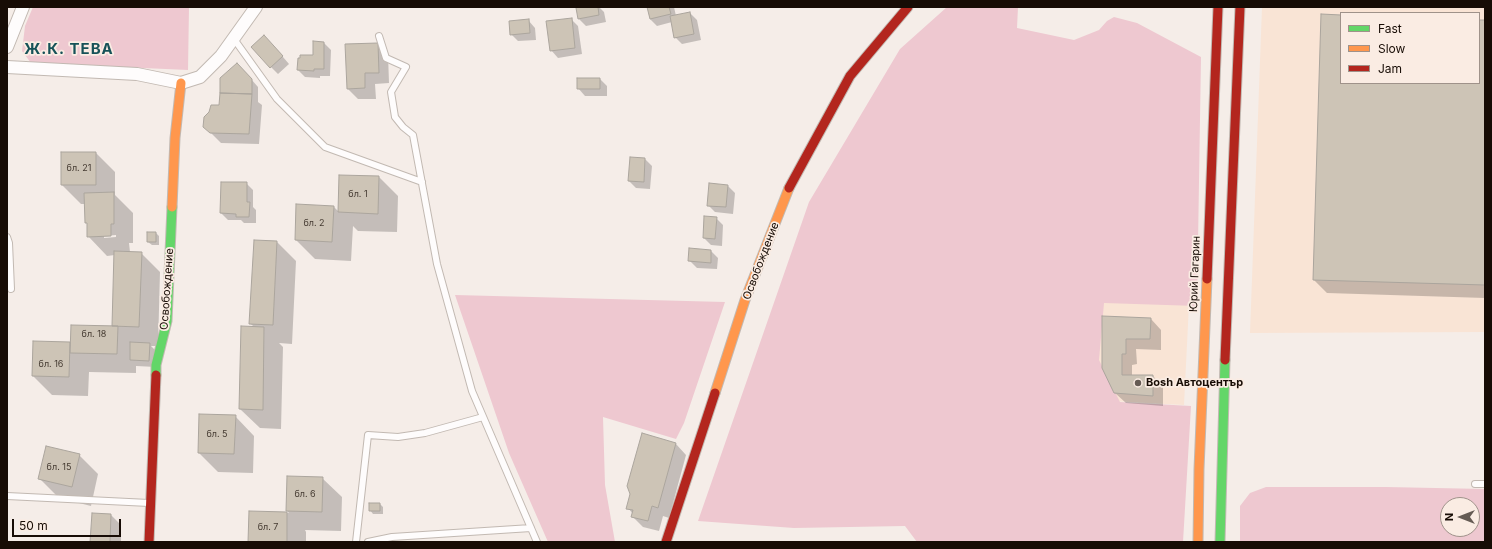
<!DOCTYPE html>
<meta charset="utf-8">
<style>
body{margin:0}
#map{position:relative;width:1492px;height:549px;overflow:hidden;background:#f5ede8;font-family:Inter,sans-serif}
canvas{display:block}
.frame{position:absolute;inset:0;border:8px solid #170c05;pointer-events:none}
.legend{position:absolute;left:1340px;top:12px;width:140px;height:72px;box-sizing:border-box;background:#faece3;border:1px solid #9f928a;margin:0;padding:5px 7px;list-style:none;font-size:12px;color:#170c05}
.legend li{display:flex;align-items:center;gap:8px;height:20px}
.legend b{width:20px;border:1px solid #9f928a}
.north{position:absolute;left:1440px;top:497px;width:40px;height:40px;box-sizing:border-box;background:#faece3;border:1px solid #9f928a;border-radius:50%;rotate:270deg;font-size:11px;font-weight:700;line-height:16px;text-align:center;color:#170c05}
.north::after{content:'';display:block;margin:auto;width:14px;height:18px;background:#655b54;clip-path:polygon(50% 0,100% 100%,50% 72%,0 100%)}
.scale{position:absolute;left:12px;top:519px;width:109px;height:18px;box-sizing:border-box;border:2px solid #170c05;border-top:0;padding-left:5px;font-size:12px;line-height:14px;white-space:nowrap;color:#170c05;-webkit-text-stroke:3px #faece3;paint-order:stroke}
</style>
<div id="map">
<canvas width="1492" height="549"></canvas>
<div class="frame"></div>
<ul class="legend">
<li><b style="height:5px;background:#63d668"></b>Fast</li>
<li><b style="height:5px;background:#ff974d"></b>Slow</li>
<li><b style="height:5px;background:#b3261e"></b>Jam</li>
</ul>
<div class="north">N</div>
<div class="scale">50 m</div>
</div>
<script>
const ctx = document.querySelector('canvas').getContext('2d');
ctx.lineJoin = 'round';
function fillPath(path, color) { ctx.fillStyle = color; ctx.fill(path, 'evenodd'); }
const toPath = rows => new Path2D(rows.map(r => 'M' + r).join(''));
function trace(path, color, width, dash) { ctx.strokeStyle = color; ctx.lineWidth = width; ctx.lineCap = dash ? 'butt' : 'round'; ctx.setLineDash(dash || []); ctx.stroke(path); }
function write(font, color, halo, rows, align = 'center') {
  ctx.font = font + ' Inter,sans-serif'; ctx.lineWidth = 3.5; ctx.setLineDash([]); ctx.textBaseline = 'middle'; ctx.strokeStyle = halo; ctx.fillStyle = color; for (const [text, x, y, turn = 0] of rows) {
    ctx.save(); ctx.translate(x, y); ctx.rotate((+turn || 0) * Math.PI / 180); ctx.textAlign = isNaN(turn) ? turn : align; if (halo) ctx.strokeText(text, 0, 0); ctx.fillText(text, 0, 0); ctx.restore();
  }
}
const built = toPath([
 [1262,7,1485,7,1485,332,1250,333],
 [1341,13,1479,13,1479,83,1341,83],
 [1096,301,1189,304,1184,405,1112,401,1091,359]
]);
const green = toPath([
 [33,7,189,7,188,70,31,63,22,51,25,26],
 [947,7,1018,7,1017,28,1074,40,1099,30,1107,21,1114,17,1137,23,1201,57,1197,306,1104,303,1099,360,1120,402,1191,406,1183,542,917,542,905,526,794,528,698,521,809,202,900,49],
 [455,295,725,302,684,423,676,439,603,417,605,485,615,542,548,542,509,453],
 [1266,487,1386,487,1485,489,1485,542,1240,542,1240,506,1250,493],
 [1448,505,1472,505,1472,529,1448,529]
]);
const shadow = toPath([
 [585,7,599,7,604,12,606,22,586,26,579,19],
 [648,7,674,7,676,16,690,13,697,20,701,40,682,44,675,37,672,22,657,26,650,19],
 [1341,16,1341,83,1479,83,1479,21,1485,21,1485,298,1327,293,1314,280],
 [571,19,578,26,582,54,558,58,551,50],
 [528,20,535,28,536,40,518,41,511,34],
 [271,43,289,64,278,74,271,67],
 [324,43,331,50,330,76,320,76,320,78,305,77,298,70,301,59,314,56],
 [377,44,388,54,389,83,375,84,376,99,358,99,348,89],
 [244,71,258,87,258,102,262,105,259,144,221,143,204,126,220,106],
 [600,79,607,86,607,96,585,96,578,88],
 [96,153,115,172,115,195,133,213,133,243,129,243,130,252,141,253,160,272,158,346,151,346,156,351,156,367,136,366,136,373,89,372,88,396,52,395,33,376,34,342,71,343,113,327,115,255,107,256,88,236,86,204,81,204,62,185],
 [116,235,116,237,104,238,104,236],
 [645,159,652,166,650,189,636,188,629,181],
 [340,176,379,177,398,196,397,232,358,231,353,226,351,261,315,259,296,240,334,207,339,212],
 [246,183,253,190,253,207,256,210,256,223,244,223,241,220,228,220,221,213],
 [728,186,735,193,733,214,715,212,708,205],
 [716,218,723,225,722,246,711,245,704,238],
 [156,233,159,236,159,245,152,245,148,242],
 [277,242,296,261,292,344,279,343,283,347,281,429,260,428,240,409,255,328,250,323],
 [711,251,718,258,717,269,697,268,690,261],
 [1103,317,1151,319,1161,330,1161,350,1136,349,1137,364,1132,365,1132,376,1153,376,1163,387,1163,406,1126,403,1115,393],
 [235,416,254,436,253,473,218,472,199,453],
 [676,444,686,455,669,518,663,516,659,531,643,527,632,516,633,514,628,508],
 [79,455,98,474,91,506,59,498,40,479],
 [322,478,342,497,341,531,305,530,306,532,306,542,249,542,250,512,289,513,287,511],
 [370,504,380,504,383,507,383,514,373,514,370,510],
 [111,515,121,525,121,542,91,542]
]);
const building = toPath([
 [579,7,598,7,599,15,578,19,576,8,579,7],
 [647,7,669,7,671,14,650,19,647,7],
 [690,12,694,34,674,38,670,16,690,12],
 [1321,14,1341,15,1341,83,1479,83,1479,20,1485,20,1485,285,1313,280,1321,14],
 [572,18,575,48,550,51,546,21,572,18],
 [529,19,530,33,510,35,509,21,529,19],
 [264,35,283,56,270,68,251,47,264,35],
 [313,41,324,42,324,69,314,69,314,71,297,70,298,58,300,58,300,55,313,55,313,41],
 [378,43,379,73,365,73,365,88,347,89,345,44,378,43],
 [237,63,252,79,252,94,220,93,220,78,237,63],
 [577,78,600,78,600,89,577,89,577,78],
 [220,93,252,94,249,134,210,133,203,127,204,117,209,112,211,105,219,105,220,93],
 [61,152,96,152,96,185,61,185,61,152],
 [630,157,645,158,644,182,628,181,630,157],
 [339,175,379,176,378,214,338,212,339,175],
 [221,182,247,182,247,202,250,202,249,217,236,217,236,214,220,213,221,182],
 [709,183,728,185,726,207,707,206,709,183],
 [114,192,114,224,111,224,111,236,87,237,87,223,85,223,84,193,114,192],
 [296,204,334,206,332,242,295,240,296,204],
 [704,216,717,217,715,239,703,238,704,216],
 [147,232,156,232,156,242,147,242,147,232],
 [254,240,277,241,273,325,249,324,254,240],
 [689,248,711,250,711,263,688,261,689,248],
 [114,251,142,252,139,327,112,326,114,251],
 [1102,316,1151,318,1150,339,1126,339,1126,354,1122,354,1122,375,1153,375,1153,396,1114,393,1102,368,1102,316],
 [71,325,118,326,117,354,70,353,71,325],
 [241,326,264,327,263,410,239,409,241,326],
 [33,341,70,342,69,377,32,376,33,341],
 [130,342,150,343,149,361,130,360,130,342],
 [199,414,236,415,234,454,198,453,199,414],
 [642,433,676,443,658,508,652,506,648,521,631,517,633,510,626,509,630,494,627,486,642,433],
 [46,446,80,454,72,487,38,479,46,446],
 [287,476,323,477,322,512,286,511,287,476],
 [369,503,380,503,380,511,369,511,369,503],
 [249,511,287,512,287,542,248,542,249,511],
 [92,513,111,514,110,542,90,542,92,513]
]);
const lane = toPath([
 [379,36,386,58,406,67,391,92,395,117,403,127,413,135,437,264,472,391,537,542],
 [234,39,277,99,325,147,422,182],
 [7,237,9,243,11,289],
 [1475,484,1485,484],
 [7,496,149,503],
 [356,542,368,435,398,437,425,433,483,417],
 [368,542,392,537,531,528]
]);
const street = toPath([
 [7,47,23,7],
 [7,67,137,74,181,83,200,77,221,56,256,7]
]);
const fast = toPath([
 [156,375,156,365,167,321,172,207],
 [1220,542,1225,360]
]);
const slow = toPath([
 [172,207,175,138,181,83],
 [715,393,745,300,789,188],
 [1198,542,1199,469,1207,279]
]);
const jam = toPath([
 [789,188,850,76,908,7],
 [1207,279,1218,7],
 [1225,360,1240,7],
 [149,542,156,375],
 [666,542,715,393]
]);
const markers = [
 [1138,383,4,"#655b54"]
];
const numberNames = [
 ["бл. 21",79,168],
 ["бл. 1",358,194],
 ["бл. 2",314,223],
 ["бл. 18",94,334],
 ["бл. 16",51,364],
 ["бл. 5",217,434],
 ["бл. 15",59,467],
 ["бл. 6",305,494],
 ["бл. 7",268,527]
];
const streetNames = [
 ["Освобождение",761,261,-69],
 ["Юрий Гагарин",1195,274,-88],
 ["Освобождение",167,289,-86]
];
const poiNames = [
 ["Bosh Автоцентър",1146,383]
];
const districtNames = [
 ["Ж.К. ТЕВА",69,49]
];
fillPath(built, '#f9e4d5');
fillPath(green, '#eec8d0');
fillPath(shadow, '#0003');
fillPath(building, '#cdc4b6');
trace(building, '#aba59d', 1);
trace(lane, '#c2b9b2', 8);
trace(street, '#c2b9b2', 14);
trace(fast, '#c2b9b2', 11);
trace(slow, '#c2b9b2', 11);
trace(jam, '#c2b9b2', 11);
trace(lane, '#fefcfc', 6);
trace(street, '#fefcfc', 12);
trace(fast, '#63d668', 9);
trace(slow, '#ff974d', 9);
trace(jam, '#b3261e', 9);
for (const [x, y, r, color] of markers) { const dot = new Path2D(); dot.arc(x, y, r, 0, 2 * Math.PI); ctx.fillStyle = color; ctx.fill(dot); trace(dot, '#faece3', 1.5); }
write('9px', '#443a31', null, numberNames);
write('11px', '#170c05', '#faece3', streetNames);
write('bold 11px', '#170c05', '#faece3', poiNames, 'left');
ctx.letterSpacing = '1px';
write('bold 15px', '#165258', '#faece3', districtNames);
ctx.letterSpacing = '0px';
</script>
